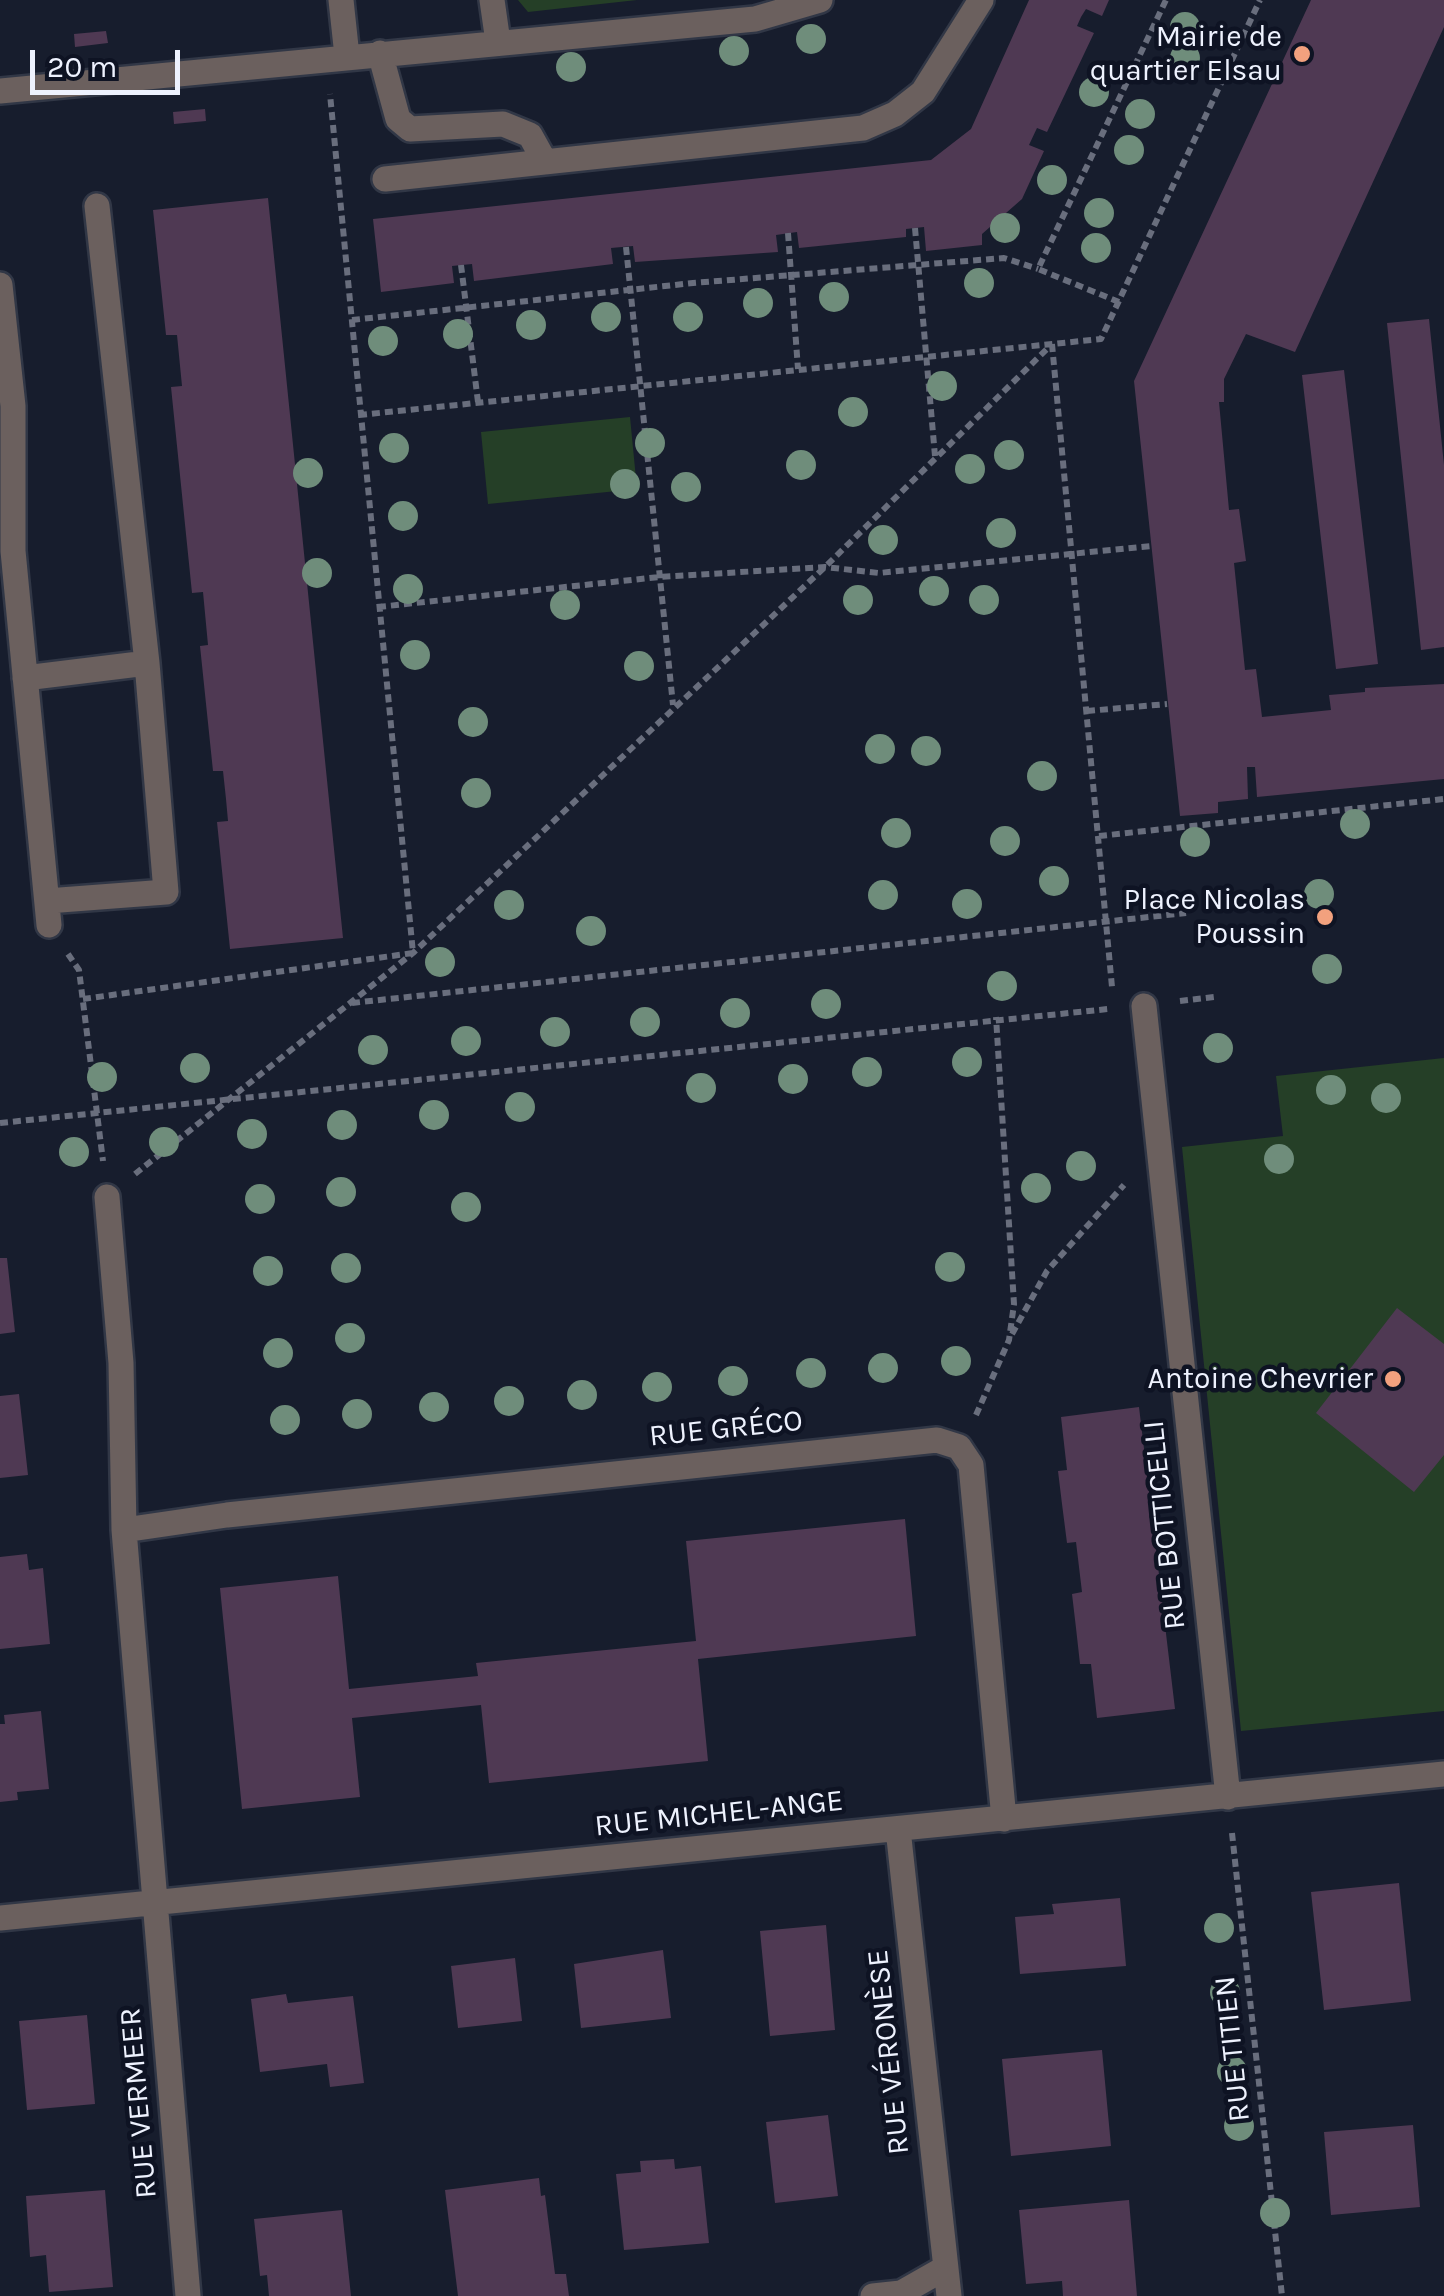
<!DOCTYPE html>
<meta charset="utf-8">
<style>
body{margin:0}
#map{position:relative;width:1444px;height:2296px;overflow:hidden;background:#171d2d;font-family:Karla,sans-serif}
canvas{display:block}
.scale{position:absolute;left:30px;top:50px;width:150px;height:45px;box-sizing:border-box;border:5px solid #eef2fe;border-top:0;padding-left:12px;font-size:30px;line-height:35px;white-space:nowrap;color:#eef2fe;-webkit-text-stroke:8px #0e1323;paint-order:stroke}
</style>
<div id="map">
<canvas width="1444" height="2296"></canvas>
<div class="scale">20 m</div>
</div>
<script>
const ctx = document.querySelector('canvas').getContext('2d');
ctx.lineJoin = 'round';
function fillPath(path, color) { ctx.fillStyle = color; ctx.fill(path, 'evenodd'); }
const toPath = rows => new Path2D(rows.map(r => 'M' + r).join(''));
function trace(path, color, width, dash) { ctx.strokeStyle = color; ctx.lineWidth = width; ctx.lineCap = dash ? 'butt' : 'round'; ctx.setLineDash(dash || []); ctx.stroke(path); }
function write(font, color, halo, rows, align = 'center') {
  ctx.font = font + ' Karla,sans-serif'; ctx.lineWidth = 9; ctx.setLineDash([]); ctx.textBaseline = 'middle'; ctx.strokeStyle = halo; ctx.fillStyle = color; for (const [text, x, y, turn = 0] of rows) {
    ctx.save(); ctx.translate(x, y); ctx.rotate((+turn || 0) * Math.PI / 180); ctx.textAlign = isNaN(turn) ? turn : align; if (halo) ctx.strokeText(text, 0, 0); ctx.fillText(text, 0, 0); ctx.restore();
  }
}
const green = toPath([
 [518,0,637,0,528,12],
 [630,417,637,489,488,504,481,432],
 [1444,1058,1444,1711,1241,1731,1182,1147,1283,1136,1276,1076]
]);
const building = toPath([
 [1029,0,1109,0,1102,16,1086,9,1081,17,1077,26,1094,33,1047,132,1037,128,1029,145,1044,151,1022,199,982,234,982,245,926,251,924,227,906,229,906,237,799,248,797,232,776,235,778,252,635,262,633,246,611,248,613,264,474,281,472,264,452,266,454,283,381,292,373,219,931,160,971,129],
 [1311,0,1444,0,1444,27,1295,352,1246,334,1224,379,1224,402,1219,402,1229,510,1239,509,1246,561,1234,563,1245,670,1256,669,1262,717,1331,710,1329,695,1365,692,1365,688,1444,684,1444,779,1257,797,1255,767,1247,767,1248,799,1218,802,1218,813,1180,816,1134,381],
 [106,31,108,43,75,47,74,34],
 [205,109,206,121,174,124,173,112],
 [268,198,343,938,230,949,217,822,228,821,226,799,223,771,213,771,200,646,208,645,203,592,192,593,171,387,182,386,177,335,166,335,153,210],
 [1429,319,1444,465,1444,647,1421,650,1387,323],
 [1344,370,1378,664,1336,669,1302,375],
 [0,1258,7,1258,15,1332,0,1334],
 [1397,1308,1444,1344,1444,1455,1414,1492,1316,1413],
 [19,1394,28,1475,0,1478,0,1396],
 [1139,1407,1175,1709,1097,1718,1091,1664,1080,1664,1076,1628,1072,1594,1082,1592,1076,1542,1067,1543,1062,1504,1058,1471,1067,1470,1061,1417],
 [905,1519,916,1636,698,1659,708,1761,489,1783,481,1705,352,1718,360,1797,242,1809,220,1588,338,1576,349,1689,478,1676,476,1663,696,1641,686,1541],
 [27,1554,29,1570,43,1568,50,1644,0,1649,0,1557],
 [41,1711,49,1789,17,1792,18,1800,0,1802,0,1724,5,1724,4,1715],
 [1399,1883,1411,2001,1324,2010,1311,1892],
 [1120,1898,1126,1966,1020,1974,1015,1917,1054,1914,1052,1904],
 [826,1925,835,2030,770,2036,760,1931],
 [663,1950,671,2018,581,2028,574,1964],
 [515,1958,522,2021,458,2028,451,1966],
 [286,1994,288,2003,353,1996,364,2083,330,2087,327,2064,260,2072,251,1999],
 [87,2015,95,2104,27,2110,19,2021],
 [1102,2050,1111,2146,1011,2156,1002,2059],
 [828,2115,838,2196,775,2203,766,2122],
 [1413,2125,1420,2207,1331,2215,1324,2132],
 [674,2159,675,2169,701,2166,709,2243,624,2250,616,2174,641,2172,640,2161],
 [539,2178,541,2196,545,2195,555,2274,566,2274,569,2296,458,2296,445,2190],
 [105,2190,113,2287,49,2292,46,2255,30,2257,26,2196],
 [1129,2200,1137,2296,1063,2296,1062,2281,1026,2284,1019,2210],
 [342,2210,351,2296,269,2296,267,2275,260,2276,254,2219]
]);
const path = toPath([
 [915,228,935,456],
 [788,233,798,369],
 [626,247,673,705],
 [461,265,478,402],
 [1119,302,1038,269,1166,0],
 [352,320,693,283,1004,258,1038,269],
 [1052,344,1112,987],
 [359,415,1101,339,1260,0],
 [378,607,659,577,825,567,879,573,1151,546],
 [1087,711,1167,704],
 [1099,836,1444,799],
 [68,954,79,970,103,1161],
 [83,999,413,953,330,94],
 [1180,1001,1214,997],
 [352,1003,1186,913],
 [0,1123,1108,1009],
 [135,1174,413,953,825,567,1052,344],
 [1012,1334,1047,1271,1124,1185],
 [976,1415,1009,1340,1014,1304,996,1017],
 [1232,1833,1282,2296]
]);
const minor = toPath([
 [341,0,347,56],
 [492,0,498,42],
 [380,53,398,119,410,129,503,124,530,135,545,162],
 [0,91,755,19,820,0],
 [385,179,863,128,895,114,923,92,981,0],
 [0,285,13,406,13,551,49,925],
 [25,678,147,663],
 [47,901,166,892,147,663,97,206],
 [1144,1006,1228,1797],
 [107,1197,121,1363,124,1530,188,2296],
 [124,1530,227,1515,937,1440,959,1447,971,1465,1004,1819],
 [898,1829,949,2296],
 [0,1918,1444,1774],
 [873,2296,901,2293,945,2268]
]);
const trees = [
 [1185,27],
 [811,39],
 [734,51],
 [1185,58],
 [571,67],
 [1094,92],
 [1140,114],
 [1129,150],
 [1052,180],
 [1099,213],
 [1005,228],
 [1096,248],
 [979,283],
 [834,297],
 [758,303],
 [606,317],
 [688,317],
 [531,325],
 [458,334],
 [383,341],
 [942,386],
 [853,412],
 [650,443],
 [394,448],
 [1009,455],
 [801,465],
 [970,469],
 [308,473],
 [625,484],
 [686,487],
 [403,516],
 [1001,533],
 [883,540],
 [317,573],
 [408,589],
 [934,591],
 [858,600],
 [984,600],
 [565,605],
 [415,655],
 [639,666],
 [473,722],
 [880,749],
 [926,751],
 [1042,776],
 [476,793],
 [1355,824],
 [896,833],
 [1005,841],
 [1195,842],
 [1054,881],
 [1319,894],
 [883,895],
 [967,904],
 [509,905],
 [591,931],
 [440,962],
 [1327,969],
 [1002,986],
 [826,1004],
 [735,1013],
 [645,1022],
 [555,1032],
 [466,1041],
 [1218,1048],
 [373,1050],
 [967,1062],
 [195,1068],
 [867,1072],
 [102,1077],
 [793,1079],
 [701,1088],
 [1331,1090],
 [1386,1098],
 [520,1107],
 [434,1115],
 [342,1125],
 [252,1134],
 [164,1142],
 [74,1152],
 [1279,1159],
 [1081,1166],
 [1036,1188],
 [341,1192],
 [260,1199],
 [466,1207],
 [950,1267],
 [346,1268],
 [268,1271],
 [350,1338],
 [278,1353],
 [956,1361],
 [883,1368],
 [811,1373],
 [733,1381],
 [657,1387],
 [582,1395],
 [509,1401],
 [434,1407],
 [357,1414],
 [285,1420],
 [1219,1928],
 [1225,1992],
 [1232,2071],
 [1239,2126],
 [1275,2213]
];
const markers = [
 [1302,54,10,"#f2a17e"],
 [1325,917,10,"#f2a17e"],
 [1393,1379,10,"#f2a17e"]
];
const poiNames = [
 ["Mairie de",1282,37],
 ["quartier Elsau",1282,71],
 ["Place Nicolas",1305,900],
 ["Poussin",1305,934],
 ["Antoine Chevrier",1373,1379]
];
const streetNames = [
 ["RUE GRÉCO",726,1429,-6],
 ["RUE BOTTICELLI",1165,1525,-96],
 ["RUE MICHEL-ANGE",719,1814,-6],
 ["RUE TITIEN",1233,2049,-96],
 ["RUE VÉRONÈSE",889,2052,-96],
 ["RUE VERMEER",139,2103,-95]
];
fillPath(green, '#253f27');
fillPath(building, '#4f3953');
trace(minor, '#313746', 30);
trace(path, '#696e7d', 6, [8, 5]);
trace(minor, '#6b605e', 25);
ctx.fillStyle = '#6f8d7b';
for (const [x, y] of trees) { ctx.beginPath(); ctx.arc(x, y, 15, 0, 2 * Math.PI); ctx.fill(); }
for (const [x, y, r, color] of markers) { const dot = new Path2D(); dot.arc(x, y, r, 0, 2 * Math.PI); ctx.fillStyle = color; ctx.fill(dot); trace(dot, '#0e1323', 4); }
write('30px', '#eef2fe', '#0e1323', poiNames, 'right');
write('30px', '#eef2fe', '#0e1323', streetNames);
</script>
